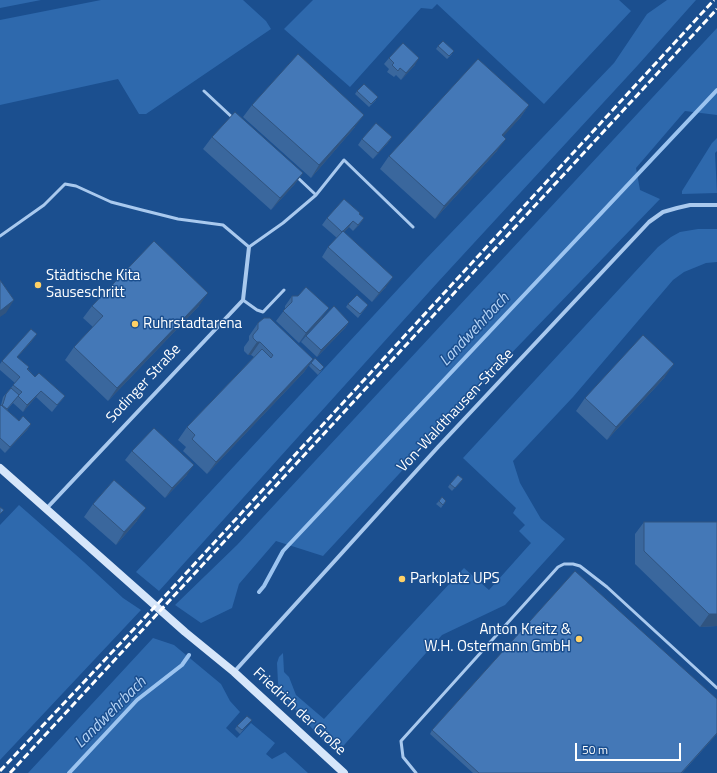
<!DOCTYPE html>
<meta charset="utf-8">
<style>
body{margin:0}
#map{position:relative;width:717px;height:773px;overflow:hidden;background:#1b4f8f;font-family:"Titillium Web",sans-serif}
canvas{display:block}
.scale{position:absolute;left:575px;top:743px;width:106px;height:18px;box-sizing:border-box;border:2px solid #fff;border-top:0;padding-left:5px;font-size:12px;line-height:14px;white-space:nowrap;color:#fff;-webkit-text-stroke:3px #1b4f8f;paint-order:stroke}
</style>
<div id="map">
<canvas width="717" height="773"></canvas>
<div class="scale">50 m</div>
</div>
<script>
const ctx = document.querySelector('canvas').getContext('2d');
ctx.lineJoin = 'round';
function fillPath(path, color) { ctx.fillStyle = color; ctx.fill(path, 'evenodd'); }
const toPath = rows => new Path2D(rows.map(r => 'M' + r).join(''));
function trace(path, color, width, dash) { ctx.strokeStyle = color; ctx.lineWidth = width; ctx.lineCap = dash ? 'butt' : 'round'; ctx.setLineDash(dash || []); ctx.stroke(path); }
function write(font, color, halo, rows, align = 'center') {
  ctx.font = font + ' "Titillium Web",sans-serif'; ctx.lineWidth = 3; ctx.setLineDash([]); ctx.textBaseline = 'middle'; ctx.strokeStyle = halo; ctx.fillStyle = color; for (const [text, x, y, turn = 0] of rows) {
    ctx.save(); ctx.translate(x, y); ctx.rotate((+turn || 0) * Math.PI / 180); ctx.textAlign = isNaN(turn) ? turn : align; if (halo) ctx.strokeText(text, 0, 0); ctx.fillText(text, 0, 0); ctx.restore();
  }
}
const green = toPath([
 [0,0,41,0,0,8],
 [101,0,243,0,266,21,271,29,146,114,139,114,118,79,0,105,0,20],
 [313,0,619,0,631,11,544,104,437,4,432,9,421,8,350,87,284,29],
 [667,0,696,0,638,65,438,282,159,591,136,572,424,261,614,63,647,14],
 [717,28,717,115,685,111,636,168,640,190,660,199,499,366,323,556,276,541,239,584,232,608,201,623,175,605,237,545],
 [717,138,717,151,715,153,717,193,682,194,682,191,712,143],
 [698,229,717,229,717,262,706,263,684,272,673,280,573,397,513,461,520,483,541,519,565,539,505,605,442,635,337,753,319,736,283,696,279,689,278,683,277,663,279,657,283,653,284,672,289,677,296,695,324,719,464,568,489,590,531,543,519,531,525,525,513,513,516,508,463,458,658,247,671,237,680,232],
 [19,505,84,562,123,598,141,610,0,760,0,525],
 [153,638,174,645,221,684,230,701,240,712,226,728,237,738,251,723,275,743,266,754,272,759,285,752,308,773,28,773]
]);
const stream = toPath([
 [259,592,264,586,283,551,717,90],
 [69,773,137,700,182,665,189,655]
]);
const lane = toPath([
 [204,91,234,119],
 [297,177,316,195],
 [0,236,44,205,65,184,76,186,111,202,142,210,178,219,223,225,249,247,283,223,316,195,344,160,413,227],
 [243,300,257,310,263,312,284,290],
 [416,773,403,757,401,741,558,567,564,564,573,564,580,566,607,587,717,688]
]);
const street = toPath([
 [46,509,243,300,249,247],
 [234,672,438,447,649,222,663,212,677,208,690,205,717,205]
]);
const secondary = toPath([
 [0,468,185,632,234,672,344,773]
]);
const rail = toPath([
 [0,771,165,596,714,0],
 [10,773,717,9]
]);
const wall = toPath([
 [438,46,452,54,447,59,436,49],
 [389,58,415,65,401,80,396,75,394,77,387,72,389,69,384,64],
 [357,91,376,100,369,107,355,94],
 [252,105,355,127,311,178,243,117],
 [529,105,520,118,503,136,497,151,435,219,380,169,389,156],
 [212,137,303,173,294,185,271,210,203,149],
 [392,137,387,144,373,159,358,145,362,139],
 [359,214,364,218,359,225,353,231,349,227,344,232,386,287,372,302,322,257,328,247,337,238,322,225,327,218],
 [292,296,322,318,299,343,276,321,285,309,285,306],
 [348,304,368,305,358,318,346,307],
 [92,306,199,306,108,401,65,360,74,347,93,327,83,318],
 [349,322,345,328,317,357,301,342,306,336],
 [258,323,313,359,304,372,207,474,183,451,186,447,178,440,187,427,254,357,251,355,248,355,244,351,244,347,249,340,249,336],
 [32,341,17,357,28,369,35,377,65,396,60,402,52,412,36,397,23,412,13,403,7,410,19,421,31,424,27,430,5,453,0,448,0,405,1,406,1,405,3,397,15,383,0,370,0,364,2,361],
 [311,363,322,370,318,375,309,366],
 [665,377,607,440,576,411,585,398],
 [132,451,187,475,165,498,125,460],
 [463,479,452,491,448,487,450,484],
 [439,501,446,501,441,508,436,504],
 [93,504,137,521,116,545,84,517],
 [644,522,717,522,717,626,700,627,635,564,635,534],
 [717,699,717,734,682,773,473,773,430,734,432,730],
 [249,723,240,734,235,729,237,726]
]);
const shadedWall = toPath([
 [419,58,415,65,401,80,406,73],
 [529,105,520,118,493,148,502,135],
 [364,115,355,127,311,178,319,165],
 [392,137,387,144,373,159,378,153],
 [506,139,497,151,435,219,444,206],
 [303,173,294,185,271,210,280,198],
 [364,218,359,225,353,231,358,225],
 [353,221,349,227,338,239,342,233],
 [393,277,386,287,372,302,379,293],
 [208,293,199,306,108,401,117,388],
 [14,300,6,313,0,317,0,311],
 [329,308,322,318,299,343,306,333],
 [349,322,345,328,317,357,321,350],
 [37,334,32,341,12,363,17,357],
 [257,342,260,342,251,355,248,355],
 [313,359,304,372,207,474,216,462],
 [674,364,665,377,607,440,616,427],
 [41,391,36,397,23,412,27,405],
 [31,424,27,430,5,453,10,447],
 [194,465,187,475,165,498,172,488],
 [146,508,137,521,116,545,124,532],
 [709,614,717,614,717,626,700,627],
 [717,733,717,734,681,773]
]);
const building = toPath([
 [443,41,454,51,449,56,438,46,443,41],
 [403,43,419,58,406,73,400,68,398,71,392,65,394,63,389,58,403,43],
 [298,54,364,115,319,165,252,105,298,54],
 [478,59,529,105,502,135,506,139,444,206,389,156,478,59],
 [364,84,378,97,371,104,357,91,364,84],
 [235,112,303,173,280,198,212,137,235,112],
 [376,123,392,137,378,153,362,139,376,123],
 [344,199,360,213,359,214,364,218,358,225,353,221,342,232,327,218,344,199],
 [343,231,393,277,379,293,328,247,343,231],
 [154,241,208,293,117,388,74,347,103,316,92,306,154,241],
 [0,280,14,300,0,311,0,280],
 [306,287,329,308,306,333,283,311,292,302,292,296,298,296,306,287],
 [357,295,368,305,360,314,348,304,357,295],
 [334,306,349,322,321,350,306,336,334,306],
 [264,318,270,318,313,359,216,462,192,439,195,435,187,427,262,349,271,358,273,355,260,342,257,342,253,338,253,335,258,329,258,323,264,318],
 [31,329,37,334,17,357,29,367,27,369,35,377,39,373,65,396,57,405,41,391,27,405,18,396,22,392,13,385,20,377,2,361,31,329],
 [643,335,674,364,616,427,585,398,643,335],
 [315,358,324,367,320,371,311,363,315,358],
 [11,388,19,395,7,409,2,405,3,404,6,394,11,388],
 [0,405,1,406,1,405,19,421,23,416,31,424,10,447,0,438,0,405],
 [154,428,194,465,172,488,132,451,154,428],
 [458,475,463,479,455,488,450,484,458,475],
 [114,480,146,508,124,532,93,504,114,480],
 [442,497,446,501,443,505,439,501,442,497],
 [0,507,4,510,0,514,0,507],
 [644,522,717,522,717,614,709,614,644,551,644,522],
 [575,571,717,699,717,733,681,773,479,773,432,730,575,571],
 [247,716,252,720,242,730,237,726,247,716]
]);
const markers = [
 [38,285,4,"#ffd166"],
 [135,324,4,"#ffd166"],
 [402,579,4,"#ffd166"],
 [579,639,4,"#ffd166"]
];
const poiNames = [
 ["Städtische Kita",46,276],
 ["Sauseschritt",46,293],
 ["Ruhrstadtarena",143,324],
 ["Parkplatz UPS",410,579],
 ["Anton Kreitz &",571,630,"right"],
 ["W.H. Ostermann GmbH",571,647,"right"]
];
const streetNames = [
 ["Sodinger Straße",144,384,-47],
 ["Von-Waldthausen-Straße",456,411,-47],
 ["Friedrich der Große",299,712,43]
];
const waterNames = [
 ["Landwehrbach",475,330,-47],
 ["Landwehrbach",111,713,-45]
];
fillPath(green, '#2e69ad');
trace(stream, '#9cc4f0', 4);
trace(lane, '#a9c9ee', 3);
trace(street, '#a9c9ee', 4);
trace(secondary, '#d6e6fa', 8);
trace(rail, '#fff', 3, [7, 3]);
fillPath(wall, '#3a679d');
fillPath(shadedWall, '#305480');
fillPath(building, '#4478b7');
trace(building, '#305480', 1);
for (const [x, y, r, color] of markers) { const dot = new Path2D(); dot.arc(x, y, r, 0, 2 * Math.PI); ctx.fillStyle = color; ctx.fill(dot); trace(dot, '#1b4f8f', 1.5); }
write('15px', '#fff', '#1b4f8f', poiNames, 'left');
write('15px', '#fff', '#1b4f8f', streetNames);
write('italic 16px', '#b5d3f5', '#1b4f8f', waterNames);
</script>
